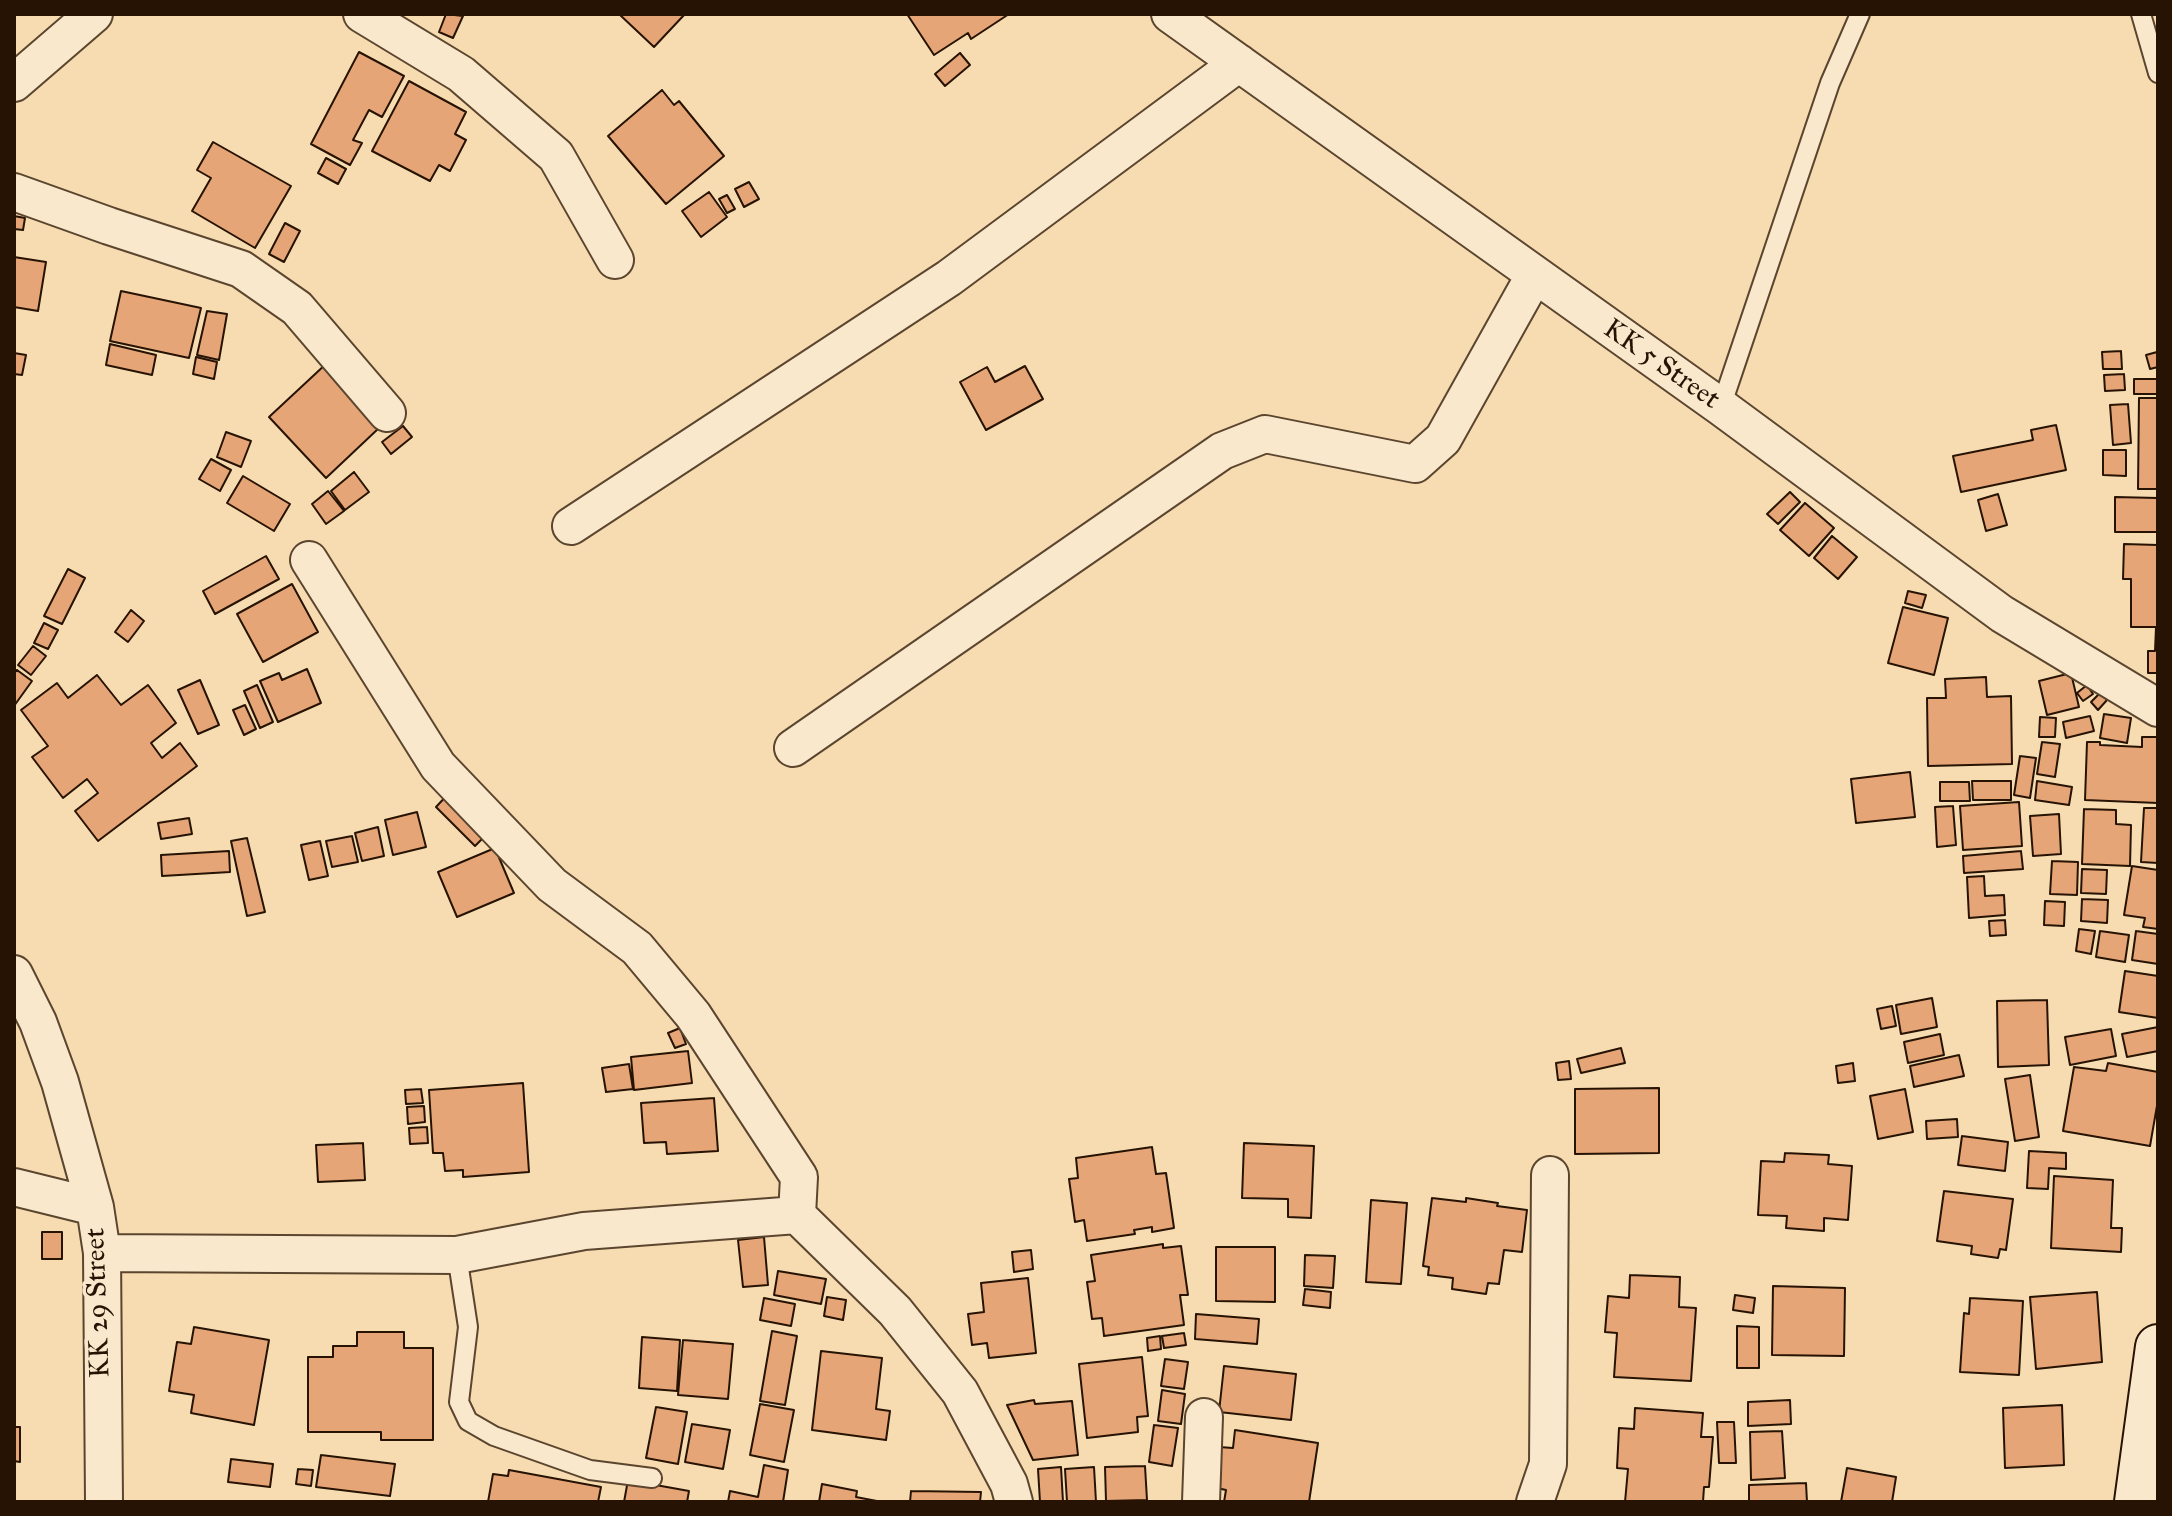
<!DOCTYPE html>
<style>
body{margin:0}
#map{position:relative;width:2172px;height:1516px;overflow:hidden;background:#f6dcb0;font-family:"IM FELL Great Primer",serif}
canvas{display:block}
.frame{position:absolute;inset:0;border:16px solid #271304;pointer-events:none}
</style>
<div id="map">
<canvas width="2172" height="1516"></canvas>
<div class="frame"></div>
</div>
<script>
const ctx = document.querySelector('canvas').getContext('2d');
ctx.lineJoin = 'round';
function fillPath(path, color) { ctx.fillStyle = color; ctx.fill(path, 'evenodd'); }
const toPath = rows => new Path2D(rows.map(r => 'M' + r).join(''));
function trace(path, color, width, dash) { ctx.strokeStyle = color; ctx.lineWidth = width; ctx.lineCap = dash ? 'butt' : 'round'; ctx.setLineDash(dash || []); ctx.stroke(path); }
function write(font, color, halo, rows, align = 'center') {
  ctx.font = font + ' "IM FELL Great Primer",serif'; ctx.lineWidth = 7; ctx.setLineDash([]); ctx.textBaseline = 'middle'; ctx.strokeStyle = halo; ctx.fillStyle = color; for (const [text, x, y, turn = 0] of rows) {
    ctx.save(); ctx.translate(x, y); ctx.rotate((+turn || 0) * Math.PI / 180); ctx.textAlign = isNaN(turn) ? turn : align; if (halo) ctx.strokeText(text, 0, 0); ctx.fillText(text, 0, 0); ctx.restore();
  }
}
const building = toPath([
 [446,14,463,16,453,38,439,32,446,14],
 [619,14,685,14,654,47,619,14],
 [907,14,1009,14,971,39,968,33,934,55,907,14],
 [359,52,404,76,382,117,369,110,353,140,362,143,350,165,311,144,359,52],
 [960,53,970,65,945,86,935,74,960,53],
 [409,81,466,112,455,134,466,140,450,171,439,165,430,181,372,151,409,81],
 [662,90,674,105,679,101,724,156,666,204,608,136,662,90],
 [213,142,291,186,255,248,192,211,211,178,197,170,213,142],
 [326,158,346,169,338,184,318,173,326,158],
 [749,182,759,199,744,207,735,189,749,182],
 [709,192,727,217,701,237,682,211,709,192],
 [727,195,735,209,727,213,719,199,727,195],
 [14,216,25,218,23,230,14,229,14,216],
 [285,223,300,231,284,262,269,254,285,223],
 [14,257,46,262,38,311,14,307,14,257],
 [121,291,201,308,189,358,110,341,121,291],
 [207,311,227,314,219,360,197,355,207,311],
 [110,344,156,355,152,375,106,365,110,344],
 [2121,351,2122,369,2103,369,2102,352,2121,351],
 [2157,352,2158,367,2150,369,2146,355,2157,352],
 [14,353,26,355,22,375,14,374,14,353],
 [196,357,217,362,214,379,193,374,196,357],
 [327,363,379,428,326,478,269,417,327,363],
 [1025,366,1043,399,986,430,960,382,987,367,995,382,1025,366],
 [2124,374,2125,390,2105,391,2104,375,2124,374],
 [2134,379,2158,379,2158,394,2134,394,2134,379],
 [2139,398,2158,398,2158,489,2138,489,2139,398],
 [2128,404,2131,443,2113,445,2110,405,2128,404],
 [2056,425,2066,470,1961,492,1953,456,2033,440,2031,430,2056,425],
 [403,426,412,437,391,454,382,442,403,426],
 [226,432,251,441,241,467,217,457,226,432],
 [2103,450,2126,450,2126,476,2103,475,2103,450],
 [211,459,231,470,220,491,199,479,211,459],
 [354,472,369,492,345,510,331,491,354,472],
 [243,476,290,504,274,531,227,503,243,476],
 [328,491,344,511,326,524,312,504,328,491],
 [1790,492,1800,502,1778,524,1767,514,1790,492],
 [1998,494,2007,525,1986,531,1978,500,1998,494],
 [2115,497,2158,498,2158,532,2115,532,2115,497],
 [1805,503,1834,528,1809,556,1780,530,1805,503],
 [1832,536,1857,557,1838,579,1814,558,1832,536],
 [2124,544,2158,545,2158,673,2148,673,2148,651,2155,651,2156,627,2131,627,2131,579,2123,579,2124,544],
 [266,556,279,579,215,614,203,591,266,556],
 [68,569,85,578,62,624,44,616,68,569],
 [292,584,318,632,263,662,237,614,292,584],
 [1908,591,1926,595,1922,608,1905,603,1908,591],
 [1903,607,1948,618,1934,675,1888,663,1903,607],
 [131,610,144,621,128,642,115,632,131,610],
 [44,623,58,630,48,649,34,643,44,623],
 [33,646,46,656,31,675,18,665,33,646],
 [307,669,321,703,278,722,260,681,279,673,282,680,307,669],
 [17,670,32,681,14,706,14,673,17,670],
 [2071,673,2079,707,2047,715,2039,681,2071,673],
 [97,675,121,705,148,685,176,723,151,743,162,758,180,743,197,766,98,841,75,811,98,793,87,779,63,798,32,757,48,746,21,710,57,683,68,698,97,675],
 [1986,677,1987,697,2011,696,2012,764,1928,766,1927,698,1946,698,1945,679,1986,677],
 [200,680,219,725,198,734,178,690,200,680],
 [257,685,273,722,260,728,244,691,257,685],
 [2087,685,2093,694,2083,701,2077,693,2087,685],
 [2101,692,2107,700,2098,710,2091,702,2101,692],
 [245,705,256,729,244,735,233,710,245,705],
 [2104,714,2131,718,2127,743,2100,738,2104,714],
 [2090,716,2094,731,2066,738,2063,722,2090,716],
 [2040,717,2056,718,2055,737,2039,737,2040,717],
 [2142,737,2158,737,2158,803,2085,800,2087,742,2100,742,2100,745,2142,747,2142,737],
 [2042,742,2060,744,2055,777,2037,774,2042,742],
 [2020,756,2036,758,2030,798,2014,795,2020,756],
 [1910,772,1915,817,1856,823,1851,779,1910,772],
 [1972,781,2011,781,2011,800,1973,800,1972,781],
 [2037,781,2072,787,2069,805,2035,800,2037,781],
 [1940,782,1969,782,1970,801,1940,801,1940,782],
 [450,792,489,832,475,846,436,807,450,792],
 [2019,802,2022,846,1963,850,1960,806,2019,802],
 [1953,806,1956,845,1937,847,1935,807,1953,806],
 [2144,808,2158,808,2158,863,2141,862,2144,808],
 [2084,809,2116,810,2116,824,2131,825,2130,866,2082,864,2084,809],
 [417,812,426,847,393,855,385,820,417,812],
 [2059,814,2061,854,2033,856,2030,816,2059,814],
 [189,818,192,834,161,839,158,823,189,818],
 [378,827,384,856,362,861,355,833,378,827],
 [352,836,358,862,332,867,326,841,352,836],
 [247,838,265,912,247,916,231,841,247,838],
 [320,841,328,876,309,880,301,845,320,841],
 [495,848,514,893,457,917,438,872,495,848],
 [229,851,230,872,162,876,161,855,229,851],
 [2021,851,2023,869,1964,873,1963,856,2021,851],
 [2052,861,2078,862,2077,895,2050,894,2052,861],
 [2132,866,2158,870,2158,929,2143,927,2145,918,2124,915,2132,866],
 [2082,869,2107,870,2106,894,2081,893,2082,869],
 [1984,876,1985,896,2004,895,2005,915,1969,918,1967,877,1984,876],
 [2082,899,2108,900,2107,923,2081,921,2082,899],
 [2045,901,2065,902,2064,926,2044,925,2045,901],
 [2005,920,2006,935,1990,936,1989,921,2005,920],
 [2079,929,2095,931,2091,954,2076,951,2079,929],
 [2100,931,2129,935,2125,962,2096,957,2100,931],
 [2136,931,2158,934,2158,964,2132,960,2136,931],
 [2125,971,2158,976,2158,1018,2119,1012,2125,971],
 [1932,998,1937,1027,1901,1034,1896,1005,1932,998],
 [2047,1000,2049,1065,1998,1067,1997,1001,2047,1000],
 [1892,1006,1896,1026,1881,1029,1877,1009,1892,1006],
 [2158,1027,2158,1051,2127,1057,2122,1034,2158,1027],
 [680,1028,686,1044,675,1048,668,1033,680,1028],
 [2111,1029,2116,1056,2070,1065,2065,1037,2111,1029],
 [1940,1034,1944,1055,1908,1063,1904,1042,1940,1034],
 [1621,1048,1625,1063,1581,1073,1577,1059,1621,1048],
 [688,1051,692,1083,634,1090,631,1057,688,1051],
 [1959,1055,1964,1076,1914,1087,1910,1066,1959,1055],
 [1569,1061,1571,1079,1558,1080,1556,1063,1569,1061],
 [1853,1063,1855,1081,1838,1083,1836,1066,1853,1063],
 [2108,1063,2158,1072,2158,1100,2150,1146,2063,1131,2074,1067,2106,1071,2108,1063],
 [629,1064,633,1089,606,1092,602,1068,629,1064],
 [2030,1075,2039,1137,2015,1141,2005,1079,2030,1075],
 [523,1083,529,1172,463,1177,463,1170,445,1171,443,1153,433,1153,429,1090,523,1083],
 [1659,1088,1659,1153,1575,1154,1575,1089,1659,1088],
 [421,1089,423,1103,406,1104,405,1090,421,1089],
 [1905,1089,1913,1132,1878,1139,1870,1096,1905,1089],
 [714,1098,718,1151,667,1154,666,1142,644,1143,641,1103,714,1098],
 [424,1106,425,1122,408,1124,407,1107,424,1106],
 [1957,1119,1958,1137,1927,1139,1926,1121,1957,1119],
 [427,1127,428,1143,410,1144,409,1128,427,1127],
 [1962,1136,2008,1142,2005,1171,1958,1165,1962,1136],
 [363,1143,365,1180,318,1182,316,1145,363,1143],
 [1244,1143,1314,1146,1311,1218,1288,1217,1288,1199,1242,1198,1244,1143],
 [1152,1147,1156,1174,1166,1173,1174,1228,1152,1232,1152,1227,1134,1230,1135,1234,1087,1241,1084,1220,1075,1222,1069,1179,1078,1178,1076,1158,1152,1147],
 [2029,1151,2066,1153,2066,1169,2049,1168,2048,1189,2027,1188,2029,1151],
 [1785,1153,1829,1155,1828,1164,1852,1166,1848,1220,1824,1218,1824,1231,1786,1228,1787,1216,1758,1215,1761,1161,1784,1162,1785,1153],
 [2054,1176,2113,1180,2111,1228,2122,1228,2121,1252,2051,1248,2054,1176],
 [1944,1191,2013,1199,2006,1250,2000,1249,1998,1258,1971,1254,1972,1246,1937,1241,1944,1191],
 [1432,1198,1466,1202,1466,1198,1498,1203,1497,1206,1527,1210,1522,1252,1504,1250,1499,1284,1488,1283,1486,1294,1452,1289,1453,1278,1428,1275,1429,1267,1423,1266,1432,1198],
 [1371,1200,1407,1203,1401,1284,1366,1282,1371,1200],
 [42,1232,62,1232,62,1259,42,1259,42,1232],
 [764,1237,768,1285,743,1287,738,1240,764,1237],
 [1163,1244,1163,1248,1181,1246,1188,1295,1180,1295,1184,1325,1104,1336,1102,1318,1092,1319,1087,1282,1095,1281,1091,1255,1163,1244],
 [1216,1247,1275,1247,1275,1302,1216,1301,1216,1247],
 [1031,1250,1033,1269,1014,1272,1012,1252,1031,1250],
 [1305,1255,1335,1256,1333,1288,1304,1286,1305,1255],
 [778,1271,826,1279,821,1304,774,1295,778,1271],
 [1630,1275,1680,1277,1679,1307,1696,1308,1691,1381,1614,1377,1617,1333,1605,1332,1608,1296,1629,1298,1630,1275],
 [1028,1278,1036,1353,989,1358,987,1343,972,1345,968,1314,984,1312,981,1283,1028,1278],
 [1773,1286,1845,1288,1844,1356,1772,1355,1773,1286],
 [1305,1289,1331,1292,1330,1308,1303,1305,1305,1289],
 [2097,1292,2102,1362,2036,1369,2030,1297,2097,1292],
 [1735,1295,1755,1298,1753,1313,1733,1310,1735,1295],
 [827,1297,846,1300,843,1320,824,1316,827,1297],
 [764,1298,795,1304,791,1326,760,1320,764,1298],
 [1970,1298,2023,1301,2019,1375,1960,1372,1964,1313,1969,1314,1970,1298],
 [1196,1314,1259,1319,1257,1344,1195,1339,1196,1314],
 [1737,1326,1759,1327,1759,1368,1737,1368,1737,1326],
 [194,1327,269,1340,254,1425,191,1413,194,1395,169,1391,177,1342,191,1344,194,1327],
 [772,1331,797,1336,785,1405,760,1401,772,1331],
 [357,1332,404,1332,404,1348,433,1348,433,1440,381,1440,381,1432,308,1432,308,1357,333,1357,333,1346,357,1346,357,1332],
 [1184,1333,1186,1345,1164,1348,1162,1336,1184,1333],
 [1160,1336,1161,1349,1148,1351,1147,1338,1160,1336],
 [642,1337,680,1340,677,1391,639,1388,642,1337],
 [683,1340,733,1344,728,1399,678,1395,683,1340],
 [821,1351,882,1358,876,1409,890,1411,886,1440,812,1430,821,1351],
 [1142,1357,1148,1416,1137,1417,1138,1432,1087,1438,1079,1364,1142,1357],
 [1165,1359,1188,1362,1184,1389,1161,1386,1165,1359],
 [1224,1366,1296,1374,1291,1420,1219,1412,1224,1366],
 [1162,1390,1185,1394,1181,1424,1158,1421,1162,1390],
 [1034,1400,1035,1404,1072,1401,1078,1455,1033,1460,1007,1405,1034,1400],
 [1790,1400,1791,1424,1748,1426,1748,1402,1790,1400],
 [760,1404,794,1410,784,1462,750,1455,760,1404],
 [2062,1405,2064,1465,2005,1468,2003,1408,2062,1405],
 [656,1407,687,1412,678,1464,646,1458,656,1407],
 [1635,1408,1703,1413,1701,1437,1713,1437,1709,1487,1704,1487,1703,1502,1625,1502,1628,1469,1617,1468,1619,1428,1634,1429,1635,1408],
 [1717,1422,1734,1422,1736,1463,1719,1463,1717,1422],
 [692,1424,730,1430,723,1469,685,1462,692,1424],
 [1154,1425,1178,1428,1172,1466,1149,1462,1154,1425],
 [14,1427,20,1427,20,1462,14,1461,14,1427],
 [1235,1430,1318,1443,1309,1502,1224,1502,1226,1490,1212,1487,1219,1447,1233,1448,1235,1430],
 [1782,1431,1785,1478,1751,1480,1750,1432,1782,1431],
 [321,1455,395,1464,390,1496,316,1487,321,1455],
 [231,1459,273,1464,270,1487,228,1482,231,1459],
 [764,1465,788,1470,783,1502,728,1502,730,1491,758,1497,764,1465],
 [1145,1466,1147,1500,1106,1501,1105,1467,1145,1466],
 [1061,1467,1063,1502,1040,1502,1038,1469,1061,1467],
 [1094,1467,1096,1502,1067,1502,1065,1469,1094,1467],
 [1847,1468,1896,1477,1892,1502,1841,1502,1847,1468],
 [298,1469,313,1470,311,1486,296,1484,298,1469],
 [509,1470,601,1487,598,1502,488,1502,493,1474,508,1476,509,1470],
 [628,1480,689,1491,687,1502,624,1502,628,1480],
 [1806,1483,1807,1502,1749,1502,1749,1485,1806,1483],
 [822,1484,857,1491,856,1497,882,1502,819,1502,822,1484],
 [911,1491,981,1492,980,1502,910,1502,911,1491]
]);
const lane = toPath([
 [2141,14,2158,73],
 [1721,407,1830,83,1860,14],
 [457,1255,468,1327,459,1402,468,1421,494,1436,590,1470,652,1478]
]);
const street = toPath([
 [362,14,461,74,556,156,615,260],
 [1170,14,1721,407,2002,614,2158,708],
 [14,83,94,14],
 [14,192,109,226,241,269,297,308,387,413],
 [571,526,949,278,1239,63],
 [309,560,438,766,552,885,637,948,693,1015,799,1177,797,1215,895,1311,960,1392,1009,1484,1014,1502],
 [793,748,1222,451,1265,434,1415,464,1443,439,1534,276],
 [14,974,38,1022,60,1082,95,1207,102,1253,104,1502],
 [14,1187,95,1207],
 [102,1253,457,1255,584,1231,797,1215],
 [1201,1502,1204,1417],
 [1535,1502,1548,1464,1550,1175]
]);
const secondary = toPath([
 [2137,1502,2158,1347]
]);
const streetNames = [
 ["KK 5 Street",1661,365,35],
 ["KK 29 Street",99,1303,-92]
];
fillPath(building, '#e5a576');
trace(building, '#271304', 2);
trace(lane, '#5b452f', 22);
trace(street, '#5b452f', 40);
trace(secondary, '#271304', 48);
trace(lane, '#f9e8cc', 18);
trace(street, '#f9e8cc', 36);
trace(secondary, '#f9e8cc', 44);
write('28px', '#271304', '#f9e8cc', streetNames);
</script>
